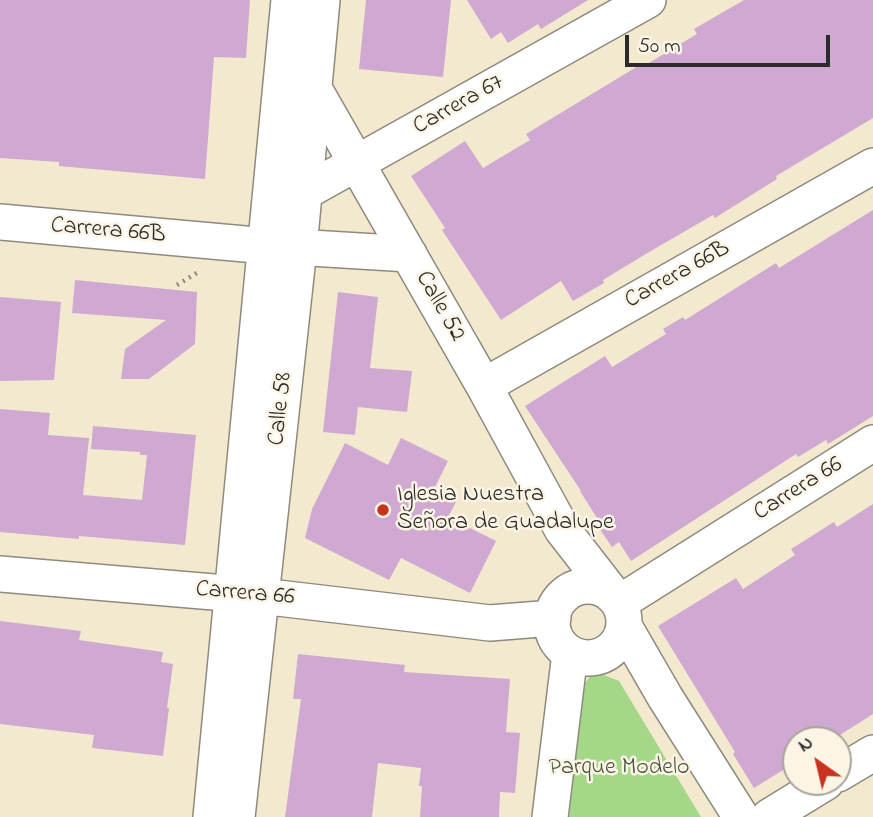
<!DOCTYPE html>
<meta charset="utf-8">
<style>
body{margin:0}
#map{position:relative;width:873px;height:817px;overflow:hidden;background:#f2e9cf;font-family:"Indie Flower",sans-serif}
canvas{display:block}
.north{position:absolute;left:782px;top:726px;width:70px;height:70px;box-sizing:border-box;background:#fcf5e5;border:2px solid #a8a49b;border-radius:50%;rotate:326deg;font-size:19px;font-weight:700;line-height:28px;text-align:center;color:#2b2b2b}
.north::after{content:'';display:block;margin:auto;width:24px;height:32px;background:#c8321e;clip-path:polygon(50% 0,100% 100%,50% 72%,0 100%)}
.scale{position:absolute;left:625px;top:35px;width:205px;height:32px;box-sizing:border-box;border:4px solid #2b2b2b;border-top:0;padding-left:9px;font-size:21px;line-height:24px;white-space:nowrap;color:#2b2b2b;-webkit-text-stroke:5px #fcf5e5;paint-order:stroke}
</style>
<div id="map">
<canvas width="873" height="817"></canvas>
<div class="north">N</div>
<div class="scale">50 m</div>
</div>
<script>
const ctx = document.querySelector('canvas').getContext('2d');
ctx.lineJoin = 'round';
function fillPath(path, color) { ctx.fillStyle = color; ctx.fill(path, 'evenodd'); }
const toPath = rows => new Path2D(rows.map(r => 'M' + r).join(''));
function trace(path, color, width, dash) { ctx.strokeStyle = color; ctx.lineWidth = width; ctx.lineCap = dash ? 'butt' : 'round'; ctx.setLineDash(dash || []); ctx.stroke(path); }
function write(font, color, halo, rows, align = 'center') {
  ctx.font = font + ' "Indie Flower",sans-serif'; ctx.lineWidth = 5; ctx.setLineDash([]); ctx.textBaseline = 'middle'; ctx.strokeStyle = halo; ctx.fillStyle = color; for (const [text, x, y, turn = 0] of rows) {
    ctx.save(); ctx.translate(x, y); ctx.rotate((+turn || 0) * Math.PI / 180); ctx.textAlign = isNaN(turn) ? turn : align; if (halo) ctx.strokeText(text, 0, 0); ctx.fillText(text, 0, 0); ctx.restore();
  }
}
const green = toPath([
 [594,671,619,681,701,817,569,817,582,687]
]);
const building = toPath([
 [0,0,250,0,246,58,214,57,205,179,59,166,59,162,0,158],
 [366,0,451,0,443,77,359,69],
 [467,0,588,0,541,29,538,24,508,43,501,32,491,39],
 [744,0,873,0,873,118,776,176,777,179,715,218,713,215,649,252,603,280,604,283,573,301,561,281,501,320,442,230,445,228,411,176,465,141,483,168,530,140,526,134,643,63,644,66,697,34,694,29],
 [873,210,873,416,828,444,826,440,798,457,796,454,631,561,619,542,612,547,599,528,602,526,580,491,581,491,525,406,605,356,612,367,666,334,663,329,683,317,685,320,776,263,779,268],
 [75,280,197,292,195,344,149,379,121,379,125,349,166,320,72,313],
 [338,292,378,297,370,368,412,371,407,412,358,407,355,435,323,432],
 [0,297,61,302,54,380,0,381],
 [0,409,50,413,48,435,89,438,83,495,142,500,147,455,140,455,140,452,91,449,93,426,196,435,185,545,79,536,79,539,0,532],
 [401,438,448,461,434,489,457,500,448,517,496,541,470,593,401,558,389,580,305,538,312,509,345,443,388,465],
 [873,504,873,714,832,740,796,740,796,762,754,788,733,754,735,752,658,626,736,578,743,589,795,555,791,549,834,522,837,527],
 [0,621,81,631,79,640,163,652,161,662,173,664,167,708,169,708,163,756,92,748,94,735,0,724],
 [298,654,405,665,404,672,510,679,506,732,520,733,515,793,500,792,499,817,420,817,422,786,419,786,421,768,378,763,372,817,285,817,301,699,293,699]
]);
const path = toPath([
 [177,285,200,271]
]);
const minor = toPath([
 [313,87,484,386,562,529,614,596],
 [287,202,648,0],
 [0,222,245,244,409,254],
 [484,386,873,166],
 [0,574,261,596,490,623,553,618],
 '552 622a36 36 0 1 1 72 0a36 36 0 1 1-72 0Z',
 [619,603,873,443],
 [624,626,665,697,741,817],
 [838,774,873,753],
 [211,817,289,0],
 [237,817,299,248,322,0],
 [550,817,570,653],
 [769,817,826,782]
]);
const markers = [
 [383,510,7,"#c8321e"]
];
const streetNames = [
 ["Carrera 67",459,106,-29],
 ["Carrera 66B",108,232,5],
 ["Carrera 66B",678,276,-29],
 ["Calle 52",439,307,60],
 ["Calle 58",282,409,-84],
 ["Carrera 66",799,490,-32],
 ["Carrera 66",245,595,5]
];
const poiNames = [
 ["Iglesia Nuestra",397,496],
 ["Señora de Guadalupe",397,524]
];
const parkNames = [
 ["Parque Modelo",619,769]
];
fillPath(green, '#a4d888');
fillPath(building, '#cfa9d2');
trace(minor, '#8e8a7d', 38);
trace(path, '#8e8a7d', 4.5, [2, 5]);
trace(minor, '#fff', 35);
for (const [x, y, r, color] of markers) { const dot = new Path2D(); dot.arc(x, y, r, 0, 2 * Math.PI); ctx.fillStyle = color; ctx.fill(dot); trace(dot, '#fcf5e5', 2.5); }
write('24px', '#2b2b2b', '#fcf5e5', streetNames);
write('24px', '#2b2b2b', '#fcf5e5', poiNames, 'left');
write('24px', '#495642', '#fcf5e5', parkNames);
</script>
